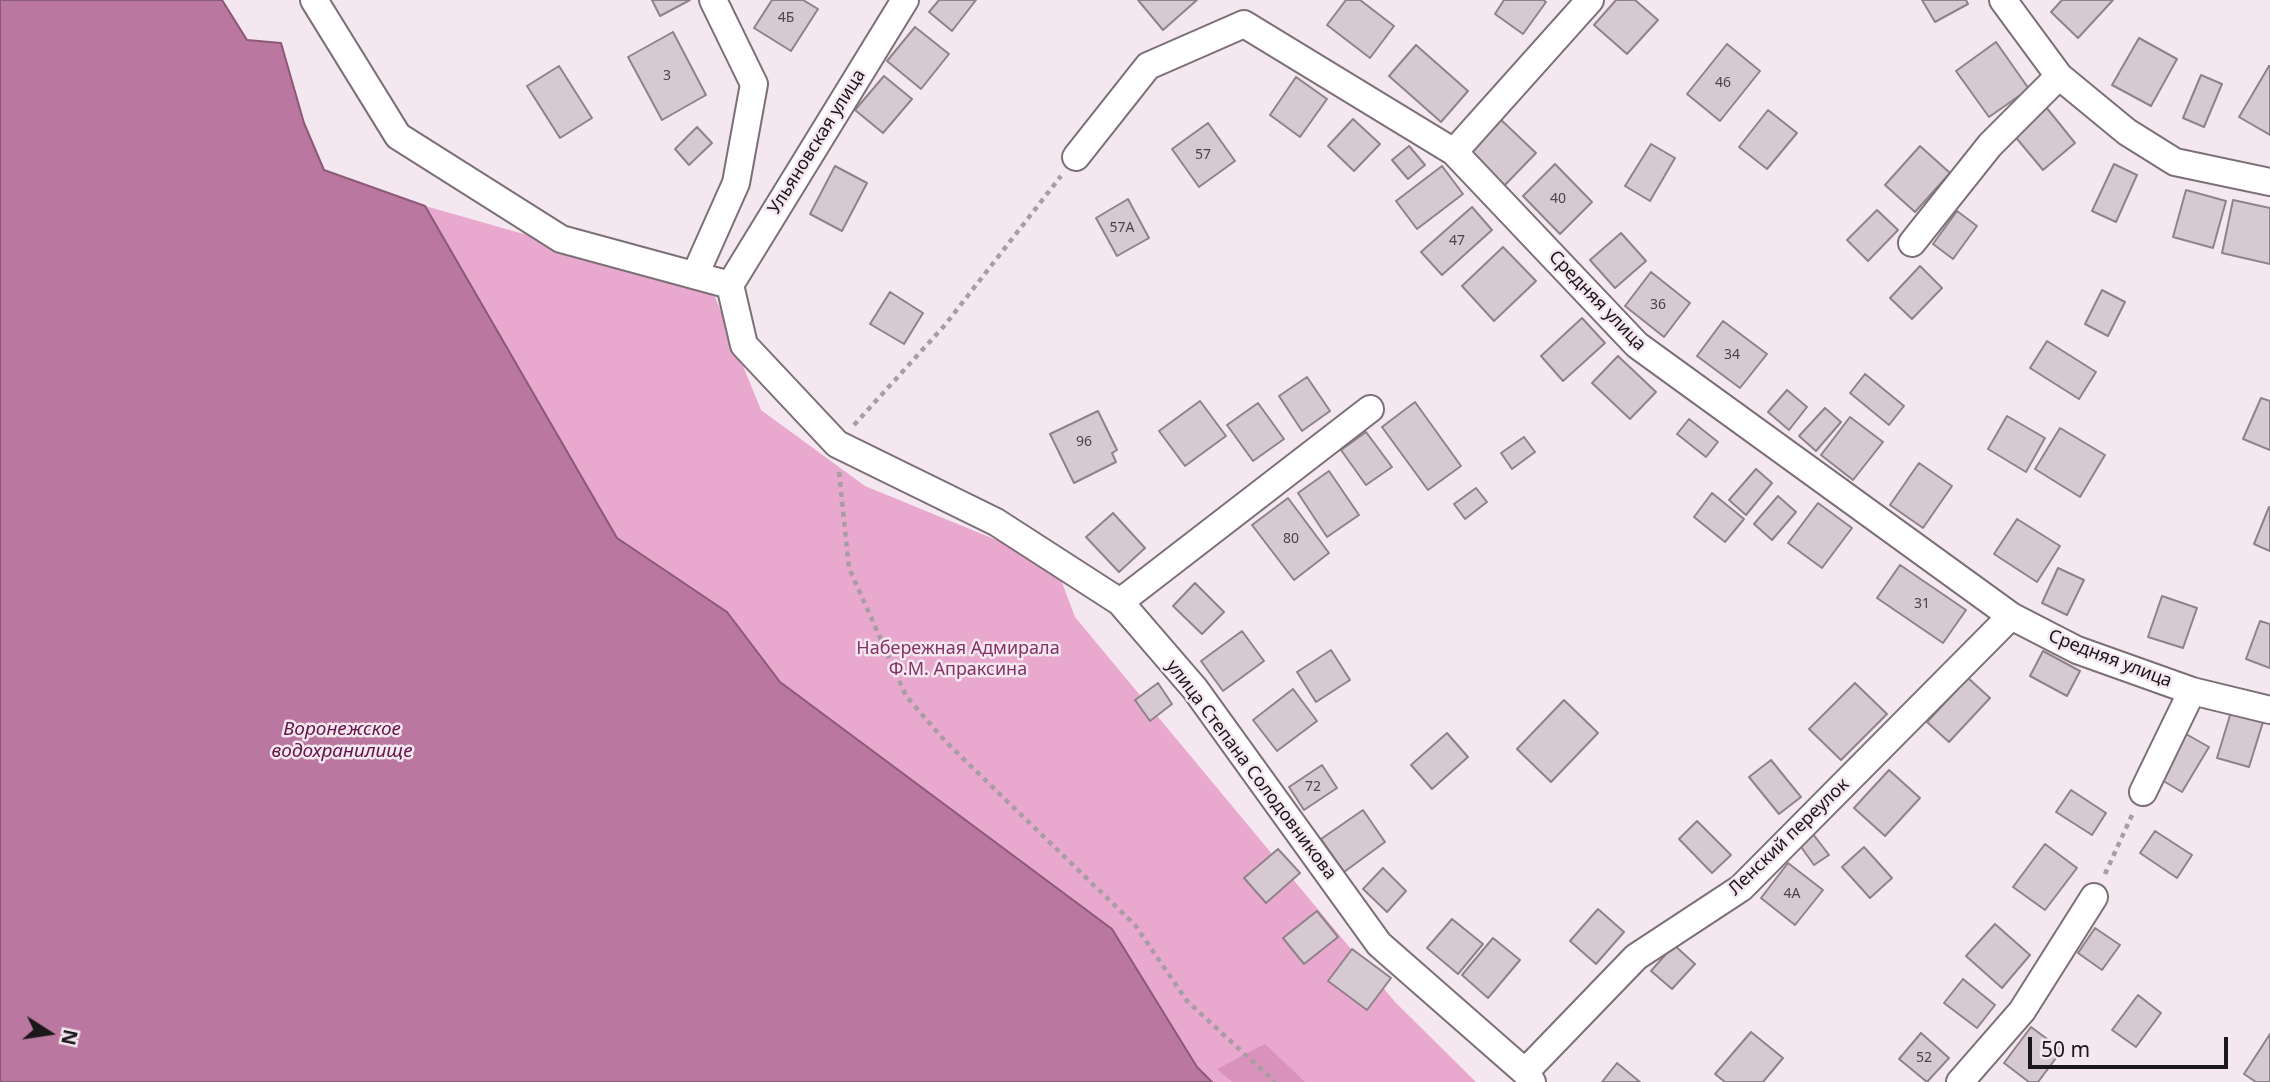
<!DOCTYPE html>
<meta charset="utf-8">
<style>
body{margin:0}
#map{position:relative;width:2270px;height:1082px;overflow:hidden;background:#f5e7ef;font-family:"Noto Sans",sans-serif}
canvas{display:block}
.north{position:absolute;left:14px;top:998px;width:70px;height:70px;-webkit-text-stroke:5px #f5e7ef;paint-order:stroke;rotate:102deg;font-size:19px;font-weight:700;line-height:28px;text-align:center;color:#1c171a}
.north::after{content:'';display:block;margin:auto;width:24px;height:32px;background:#1c171a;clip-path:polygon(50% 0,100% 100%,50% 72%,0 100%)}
.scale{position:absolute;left:2028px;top:1037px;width:200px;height:32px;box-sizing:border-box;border:4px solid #1c171a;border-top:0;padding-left:9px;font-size:21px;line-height:24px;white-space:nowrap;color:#1c171a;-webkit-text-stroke:5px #f5e7ef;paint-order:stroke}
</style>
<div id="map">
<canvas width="2270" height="1082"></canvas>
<div class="north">N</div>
<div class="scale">50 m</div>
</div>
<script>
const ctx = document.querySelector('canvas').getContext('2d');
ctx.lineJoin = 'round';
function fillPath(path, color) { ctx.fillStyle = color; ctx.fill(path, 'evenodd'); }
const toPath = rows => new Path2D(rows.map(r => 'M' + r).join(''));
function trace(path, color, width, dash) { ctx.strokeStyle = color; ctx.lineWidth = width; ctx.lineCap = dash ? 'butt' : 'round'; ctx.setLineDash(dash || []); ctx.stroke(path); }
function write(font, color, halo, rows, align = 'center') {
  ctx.font = font + ' "Noto Sans",sans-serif'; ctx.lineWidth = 5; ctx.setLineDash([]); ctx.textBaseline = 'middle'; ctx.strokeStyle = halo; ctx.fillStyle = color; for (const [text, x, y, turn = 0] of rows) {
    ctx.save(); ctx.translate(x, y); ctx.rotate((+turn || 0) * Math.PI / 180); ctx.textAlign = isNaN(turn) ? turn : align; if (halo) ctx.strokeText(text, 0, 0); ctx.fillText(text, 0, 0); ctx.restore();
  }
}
const green = toPath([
 [425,206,711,287,761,410,865,486,1055,564,1075,617,1395,1002,1476,1082,1212,1082,780,682,727,612,617,538]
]);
const forest = toPath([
 [1265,1044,1305,1082,1232,1082,1217,1069]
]);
const water = toPath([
 [0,0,222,0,247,40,281,43,304,123,324,170,425,206,617,538,727,612,780,682,1112,929,1197,1067,1212,1082,0,1082,0,0]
]);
const building = toPath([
 [652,0,690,0,660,16,652,0],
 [772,0,803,0,818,9,791,51,754,28,772,0],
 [939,0,976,0,952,31,929,12,939,0],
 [1138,0,1197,0,1163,30,1138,0],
 [1346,0,1360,0,1394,26,1370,58,1327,25,1346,0],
 [1504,0,1543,0,1546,2,1523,34,1495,14,1504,0],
 [1616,0,1635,0,1658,20,1627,54,1594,25,1616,0],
 [1922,0,1966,0,1968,4,1935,22,1922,0],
 [2062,0,2113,0,2078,38,2051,12,2062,0],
 [915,27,949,54,921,89,887,61,915,27],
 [673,32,706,95,662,120,628,57,673,32],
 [2139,38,2177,59,2151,106,2112,85,2139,38],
 [1996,42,2029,89,1989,117,1956,71,1996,42],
 [1727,44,1760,71,1720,121,1687,94,1727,44],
 [1416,45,1468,91,1441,122,1389,76,1416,45],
 [559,66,592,118,560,138,527,86,559,66],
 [2269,66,2270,66,2270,135,2239,117,2269,66],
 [2201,75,2222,84,2204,127,2183,118,2201,75],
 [884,76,912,99,883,133,855,110,884,76],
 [1296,77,1327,99,1300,137,1270,115,1296,77],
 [2046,107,2075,143,2043,170,2013,134,2046,107],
 [1768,110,1797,133,1767,169,1739,147,1768,110],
 [1497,116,1536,153,1502,188,1463,152,1497,116],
 [1353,119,1380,144,1354,171,1328,146,1353,119],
 [1208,123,1235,161,1199,187,1172,149,1208,123],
 [697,127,712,143,689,165,675,149,697,127],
 [1651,144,1675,158,1650,201,1625,186,1651,144],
 [1409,146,1425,165,1408,179,1392,160,1409,146],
 [1920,146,1950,173,1915,212,1885,185,1920,146],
 [1555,164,1592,202,1560,234,1523,196,1555,164],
 [2114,164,2137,175,2116,222,2092,211,2114,164],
 [835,166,867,183,842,231,810,214,835,166],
 [1442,166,1463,194,1417,229,1396,201,1442,166],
 [2186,190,2226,201,2213,248,2173,237,2186,190],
 [1128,199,1149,238,1117,256,1096,218,1128,199],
 [2233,200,2270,208,2270,264,2222,253,2233,200],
 [1472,207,1492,230,1442,275,1421,252,1472,207],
 [1877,210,1898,230,1868,261,1847,240,1877,210],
 [1957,211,1977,226,1953,259,1933,244,1957,211],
 [1621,233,1646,261,1615,288,1590,260,1621,233],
 [1503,247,1536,281,1494,321,1462,286,1503,247],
 [1920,266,1942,288,1912,319,1890,298,1920,266],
 [1651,272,1690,303,1664,337,1625,306,1651,272],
 [2102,290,2125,302,2108,336,2085,324,2102,290],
 [890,292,923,313,904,344,870,324,890,292],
 [1582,318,1605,343,1563,381,1541,356,1582,318],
 [1723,321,1767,354,1740,388,1697,356,1723,321],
 [2047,341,2096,372,2079,399,2030,368,2047,341],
 [1618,356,1656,392,1630,419,1592,383,1618,356],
 [1865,374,1904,406,1889,425,1850,393,1865,374],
 [1307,377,1330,411,1302,431,1279,396,1307,377],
 [1787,390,1807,407,1789,430,1768,412,1787,390],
 [2261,398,2270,401,2270,450,2243,439,2261,398],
 [1200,401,1226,436,1185,466,1159,431,1200,401],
 [1415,402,1461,466,1428,490,1382,427,1415,402],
 [1258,403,1284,439,1253,461,1227,425,1258,403],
 [1825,408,1841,422,1816,451,1799,436,1825,408],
 [1098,411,1117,450,1112,453,1116,462,1074,483,1050,434,1098,411],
 [2007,416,2045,438,2026,472,1988,449,2007,416],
 [1850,417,1883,442,1853,480,1821,455,1850,417],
 [1689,419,1718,442,1706,457,1677,434,1689,419],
 [2060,428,2105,455,2080,497,2035,469,2060,428],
 [1366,432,1392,467,1366,485,1341,450,1366,432],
 [1524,437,1535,452,1512,469,1501,453,1524,437],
 [1919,463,1952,486,1923,528,1890,505,1919,463],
 [1756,469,1772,483,1746,515,1729,500,1756,469],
 [1329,471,1359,515,1327,537,1298,493,1329,471],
 [1476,488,1487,502,1465,519,1454,504,1476,488],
 [1712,493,1744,519,1725,542,1694,517,1712,493],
 [1778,496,1796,512,1772,540,1754,524,1778,496],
 [1288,498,1329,553,1294,580,1252,525,1288,498],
 [1818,503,1852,528,1822,568,1788,543,1818,503],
 [2269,507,2270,508,2270,551,2254,544,2269,507],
 [1113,513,1145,548,1119,572,1086,537,1113,513],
 [2017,519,2060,546,2037,582,1994,554,2017,519],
 [1900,565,1966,610,1943,643,1877,598,1900,565],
 [2058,568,2084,580,2067,615,2042,603,2058,568],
 [1195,583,1224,612,1202,634,1173,606,1195,583],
 [2162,596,2197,608,2183,648,2148,637,2162,596],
 [2260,621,2270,624,2270,668,2246,659,2260,621],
 [1242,631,1264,661,1223,691,1201,661,1242,631],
 [1331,650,1350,680,1316,702,1297,672,1331,650],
 [2043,651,2080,671,2067,696,2030,676,2043,651],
 [1968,678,1990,698,1949,742,1927,722,1968,678],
 [1158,683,1172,704,1150,721,1135,700,1158,683],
 [1855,683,1887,714,1841,760,1809,729,1855,683],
 [1293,689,1317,721,1277,751,1253,720,1293,689],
 [1564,700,1598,733,1551,782,1517,749,1564,700],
 [2231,712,2263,722,2249,767,2217,758,2231,712],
 [1447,733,1468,757,1432,789,1411,765,1447,733],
 [2186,734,2209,747,2182,792,2160,779,2186,734],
 [1771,760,1801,797,1779,814,1749,777,1771,760],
 [1322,765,1337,788,1304,810,1289,787,1322,765],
 [1889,770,1920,798,1885,836,1854,808,1889,770],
 [2071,790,2106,813,2092,835,2056,812,2071,790],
 [1363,810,1385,842,1344,872,1321,839,1363,810],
 [1697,821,1731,855,1712,873,1679,839,1697,821],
 [2155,831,2192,855,2177,878,2140,853,2155,831],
 [1813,834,1829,855,1814,865,1799,844,1813,834],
 [2045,844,2077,868,2045,910,2013,887,2045,844],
 [1864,847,1892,878,1870,898,1842,867,1864,847],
 [1278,849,1300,873,1266,903,1244,878,1278,849],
 [1788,863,1823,890,1795,925,1761,898,1788,863],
 [1383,868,1406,891,1387,912,1363,889,1383,868],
 [1598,909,1624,932,1596,964,1570,941,1598,909],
 [1317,911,1338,937,1304,964,1283,938,1317,911],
 [1452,919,1483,944,1458,974,1427,948,1452,919],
 [1995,924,2030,955,2002,988,1966,956,1995,924],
 [2095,928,2120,945,2102,970,2078,953,2095,928],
 [1493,938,1520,960,1488,998,1462,975,1493,938],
 [1674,945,1695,964,1672,989,1651,971,1674,945],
 [1352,949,1391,978,1367,1010,1328,981,1352,949],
 [1963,979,1995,1005,1977,1028,1944,1003,1963,979],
 [2138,995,2161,1013,2136,1047,2112,1030,2138,995],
 [2031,1027,2062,1050,2038,1082,2029,1082,2004,1063,2031,1027],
 [1751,1032,1783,1058,1763,1082,1725,1082,1715,1074,1751,1032],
 [1921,1033,1949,1058,1927,1082,1899,1059,1921,1033],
 [2270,1034,2270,1082,2256,1082,2244,1074,2270,1034],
 [1617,1063,1640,1082,1602,1082,1617,1063]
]);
const path = toPath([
 [854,425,945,325,1061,176],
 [839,472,849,568,906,696,945,741,1135,925,1187,1001,1275,1082],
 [2105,874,2132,815]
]);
const minor = toPath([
 [314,0,398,136,561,239,730,285],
 [2003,0,2059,76,2127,132,2175,162,2270,182],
 [1454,152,1590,0],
 [1076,157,1148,66,1244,24,1454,152,1637,345,2011,616,2077,650,2192,691,2270,710],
 [1912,243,1990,145,2059,76],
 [695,275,736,183,754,84,713,0],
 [730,285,744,345,837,444,996,522,1120,602,1195,689,1379,944,1525,1072,1532,1082],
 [730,285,905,0],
 [1120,602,1370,409],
 [2143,792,2192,691],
 [1525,1072,1636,957,1741,888,2011,616],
 [1960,1082,2022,1011,2094,897]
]);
const numberNames = [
 ["4Б",786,18],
 ["3",667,76],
 ["46",1723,83],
 ["57",1203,155],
 ["40",1558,199],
 ["57А",1122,228],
 ["47",1457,241],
 ["36",1658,305],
 ["34",1732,355],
 ["96",1084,442],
 ["80",1291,539],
 ["31",1922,604],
 ["72",1313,787],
 ["4А",1792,894],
 ["52",1924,1058]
];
const streetNames = [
 ["Ульяновская улица",817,142,-58],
 ["Средняя улица",1597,301,46],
 ["Средняя улица",2110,659,21],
 ["улица Степана Солодовникова",1251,770,53],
 ["Ленский переулок",1789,837,-44]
];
const parkNames = [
 ["Набережная Адмирала",958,649],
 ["Ф.М. Апраксина",958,670]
];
const waterNames = [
 ["Воронежское",342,730],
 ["водохранилище",342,752]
];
fillPath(green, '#e9a8ce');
fillPath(forest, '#d892bc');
fillPath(water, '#ba779f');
trace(water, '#8b5a77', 2);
fillPath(building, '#d7c9d1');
trace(building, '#8f8289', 2);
trace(minor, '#7c6f76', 30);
trace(path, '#a89da3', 4.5, [5, 5]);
trace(minor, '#fff', 26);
write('14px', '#4b4448', null, numberNames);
write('18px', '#1c171a', '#f5e7ef', streetNames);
write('18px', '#843368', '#f5e7ef', parkNames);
write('italic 19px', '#65144c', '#f5e7ef', waterNames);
</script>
